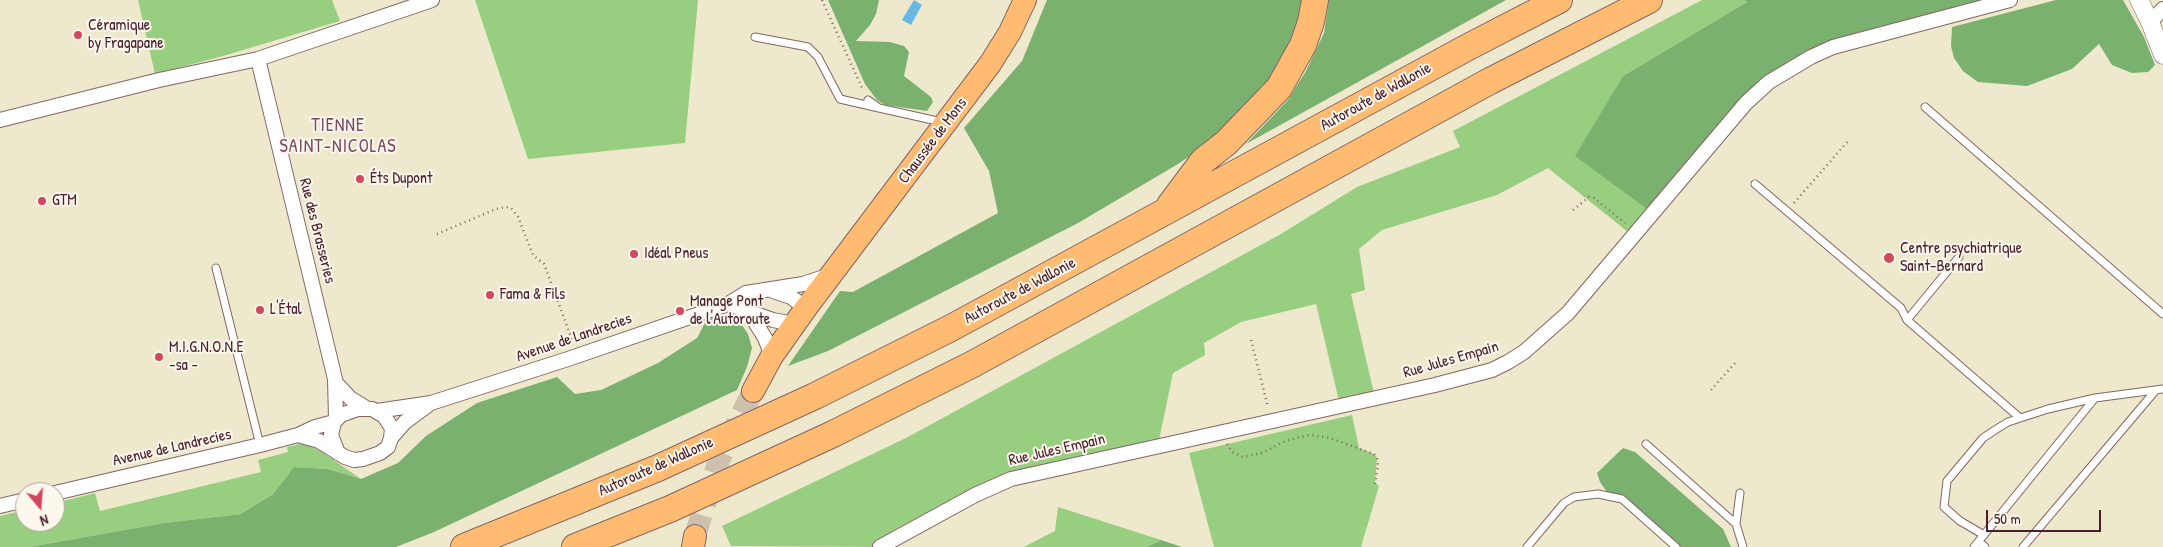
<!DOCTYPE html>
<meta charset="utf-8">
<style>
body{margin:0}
#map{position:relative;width:2163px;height:547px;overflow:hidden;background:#eee8cc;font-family:"Patrick Hand",sans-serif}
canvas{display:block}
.north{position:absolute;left:15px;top:482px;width:50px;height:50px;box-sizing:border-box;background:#fbf7ec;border:1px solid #b4a19f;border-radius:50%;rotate:162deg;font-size:14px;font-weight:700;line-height:20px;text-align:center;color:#4a1f2b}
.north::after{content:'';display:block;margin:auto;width:18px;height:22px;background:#d1495b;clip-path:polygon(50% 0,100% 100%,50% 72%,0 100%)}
.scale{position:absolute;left:1986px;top:510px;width:115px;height:22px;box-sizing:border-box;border:2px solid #4a1f2b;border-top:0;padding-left:6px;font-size:15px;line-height:18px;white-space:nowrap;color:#4a1f2b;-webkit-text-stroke:4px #fbf7ec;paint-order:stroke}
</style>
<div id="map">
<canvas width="2163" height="547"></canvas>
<div class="north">N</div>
<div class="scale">50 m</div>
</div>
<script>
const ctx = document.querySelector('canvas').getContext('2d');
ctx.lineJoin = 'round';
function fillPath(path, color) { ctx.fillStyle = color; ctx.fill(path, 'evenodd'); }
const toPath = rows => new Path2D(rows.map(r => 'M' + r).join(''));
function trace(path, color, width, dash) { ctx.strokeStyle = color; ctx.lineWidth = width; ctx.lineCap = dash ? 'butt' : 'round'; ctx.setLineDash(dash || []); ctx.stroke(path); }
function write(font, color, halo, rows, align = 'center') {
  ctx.font = font + ' "Patrick Hand",sans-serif'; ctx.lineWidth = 4; ctx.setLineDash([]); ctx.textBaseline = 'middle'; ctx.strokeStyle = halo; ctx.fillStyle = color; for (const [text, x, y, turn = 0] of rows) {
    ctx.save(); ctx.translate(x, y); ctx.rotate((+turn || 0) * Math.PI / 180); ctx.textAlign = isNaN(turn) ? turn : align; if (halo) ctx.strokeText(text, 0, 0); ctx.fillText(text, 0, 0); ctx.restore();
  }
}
const green = toPath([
 [138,0,332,0,340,21,223,56,155,74],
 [475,0,698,0,685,143,528,159],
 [1702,0,1745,0,1747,2,1623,76,1576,156,1652,213,1633,236,1548,168,1497,195,1382,230,1359,249,1365,290,1351,294,1375,398,1340,405,1316,304,1241,322,1204,343,1205,355,1173,373,1158,445,1011,479,880,547,731,546,722,526,906,438,1281,234,1357,187,1460,147,1453,131],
 [1352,415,1359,448,1374,454,1377,458,1375,483,1379,486,1361,547,1214,547,1189,453],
 [304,443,322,452,361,479,328,469,294,467,273,494,241,514,164,523,29,547,0,547,0,516,25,510,25,522,55,522,55,503,95,493,100,511,261,472,258,460,288,452,287,447],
 [1058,507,1161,540,1147,547,1024,547,1055,531]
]);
const forest = toPath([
 [828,0,879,0,876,14,870,25,856,41,890,42,904,46,909,52,904,76,931,97,933,102,927,111,885,105,877,100,865,84],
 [1047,0,1307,0,1284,66,1215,139,1178,164,1078,223,828,351,788,366,840,291,853,292,998,213,989,171,964,128,1022,61],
 [1329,0,1506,0,1246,144,1288,100,1306,71,1324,33],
 [1745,0,2010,0,1833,47,1769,82,1652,213,1575,156,1623,76,1747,2],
 [2056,0,2123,0,2144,37,2155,65,2148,72,2132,73,2112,65,2099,44,2072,69,2027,86,1978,82,1963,71,1954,58,1951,46,1952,27],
 [731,315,740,322,748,334,752,348,747,367,737,390,434,532,396,547,29,547,164,523,241,514,273,494,294,467,328,469,361,479,398,463,426,436,477,403,557,377,575,394,601,390,658,363,697,338,707,319],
 [1623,448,1635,452,1723,529,1731,547,1676,547,1622,499,1609,495,1600,482,1597,473],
 [1161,540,1182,547,1147,547]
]);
const water = toPath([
 [914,0,922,5,911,25,902,20]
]);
const primaryTunnel = toPath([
 [695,536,719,460,753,391]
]);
const path = toPath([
 [822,0,863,90],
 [1794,203,1849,140],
 [1573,210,1589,197,1594,198,1625,223],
 [437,234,496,209,506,207,511,208,518,217,533,255,544,264,573,342],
 [1251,340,1268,407],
 [1711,390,1735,363],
 [1227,444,1232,452,1243,457,1262,453,1283,442,1299,437,1311,435,1330,438,1374,454,1377,458,1378,466,1375,484]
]);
const service = toPath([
 [755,37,808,47,818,57,840,99,879,108],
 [868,100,879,108,942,122],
 [1925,107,2163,314],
 [1755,184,1901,308,1907,320,2020,418],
 [216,268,260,445],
 [1907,320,1959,257],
 [1646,444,1736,524],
 [1740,493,1736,524,1743,547],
 [1984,535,1960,521,1944,507,1947,481,1983,438,1995,430,2008,422,2048,409,2095,398],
 [1979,542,1985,547],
 [1527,547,1564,503,1574,497,1598,494,1622,499,1676,547],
 [1974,547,2095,398,2163,389],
 [2023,547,2156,390]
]);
const minor = toPath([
 [2150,22,2163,9],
 [258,59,335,379,336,419],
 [0,120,159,80,258,59,432,0],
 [773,291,791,297,806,308],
 [728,304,773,320,794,324],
 [747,309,765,338,772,356],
 [336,383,350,398,366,408],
 [377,411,431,403,568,359,728,304,746,293,803,284,830,275],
 [298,435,319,441,345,457,354,460,363,459,380,453,388,447,391,438,405,422,428,405],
 [338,453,331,435,334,422,341,415,358,409,372,409,384,416,392,428,391,438],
 [55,493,260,445,298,435,315,427,334,422],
 [0,506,25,500],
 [880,547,975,495,1011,479,1435,385,1492,370,1508,362,1524,352,1568,313,1746,103,1769,82,1811,57,1833,47,2010,0]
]);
const tertiary = toPath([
 [2139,0,2150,22,2163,55]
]);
const primary = toPath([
 [753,391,772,356,806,308,990,64,1010,32,1025,0],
 [693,547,695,536]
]);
const motorway = toPath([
 [1170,205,1203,161,1226,143,1279,88,1303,45,1311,22,1315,0],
 [464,547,658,468,815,396,951,328,1470,46,1559,0],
 [575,547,670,509,833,434,973,364,1490,81,1649,0]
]);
const markers = [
 [78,35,5,"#d1495b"],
 [360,179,5,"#d1495b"],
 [42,201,5,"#d1495b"],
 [634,254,5,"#d1495b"],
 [1889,258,6,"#d1495b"],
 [490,295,5,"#d1495b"],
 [260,310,5,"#d1495b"],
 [680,311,5,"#d1495b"],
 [159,357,5,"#d1495b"]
];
const poiNames = [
 ["Céramique",88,26],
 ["by Fragapane",88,44],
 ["Éts Dupont",370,179],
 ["GTM",52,201],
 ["Centre psychiatrique",1900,249],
 ["Saint-Bernard",1900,267],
 ["Idéal Pneus",644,254],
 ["Fama & Fils",500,295],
 ["Manage Pont",690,302],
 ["de l'Autoroute",690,320],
 ["L'Étal",270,310],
 ["M.I.G.N.O.N.E",169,348],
 ["-sa -",169,366]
];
const streetNames = [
 ["Autoroute de Wallonie",1376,97,-29],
 ["Chaussée de Mons",933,141,-53],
 ["Rue des Brasseries",317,231,76],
 ["Autoroute de Wallonie",1020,291,-28],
 ["Avenue de Landrecies",574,338,-19],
 ["Rue Jules Empain",1451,360,-16],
 ["Avenue de Landrecies",172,448,-13],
 ["Rue Jules Empain",1057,450,-13],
 ["Autoroute de Wallonie",656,467,-24]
];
const neighbourhoodNames = [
 ["TIENNE",338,126],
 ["SAINT-NICOLAS",338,147]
];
fillPath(green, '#98ce80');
fillPath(forest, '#7ab16e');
fillPath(water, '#69b7e3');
trace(primaryTunnel, '#cdc0ac', 22, [22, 11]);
trace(service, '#836563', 9);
trace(minor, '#836563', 16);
trace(tertiary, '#836563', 19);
trace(primary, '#836563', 24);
trace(motorway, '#836563', 28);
trace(path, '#836563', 2.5, [1, 4]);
trace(service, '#fff', 7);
trace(minor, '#fff', 14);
trace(tertiary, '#fff', 18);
trace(primary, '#ffbb71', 22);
trace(motorway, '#ffbb71', 26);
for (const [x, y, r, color] of markers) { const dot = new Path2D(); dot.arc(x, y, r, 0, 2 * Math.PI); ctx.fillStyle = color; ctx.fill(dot); trace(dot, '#fbf7ec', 2); }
write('16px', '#4a1f2b', '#fbf7ec', poiNames, 'left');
write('16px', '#4a1f2b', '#fbf7ec', streetNames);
ctx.letterSpacing = '1px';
write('18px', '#7a4761', '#fbf7ec', neighbourhoodNames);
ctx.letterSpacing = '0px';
</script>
